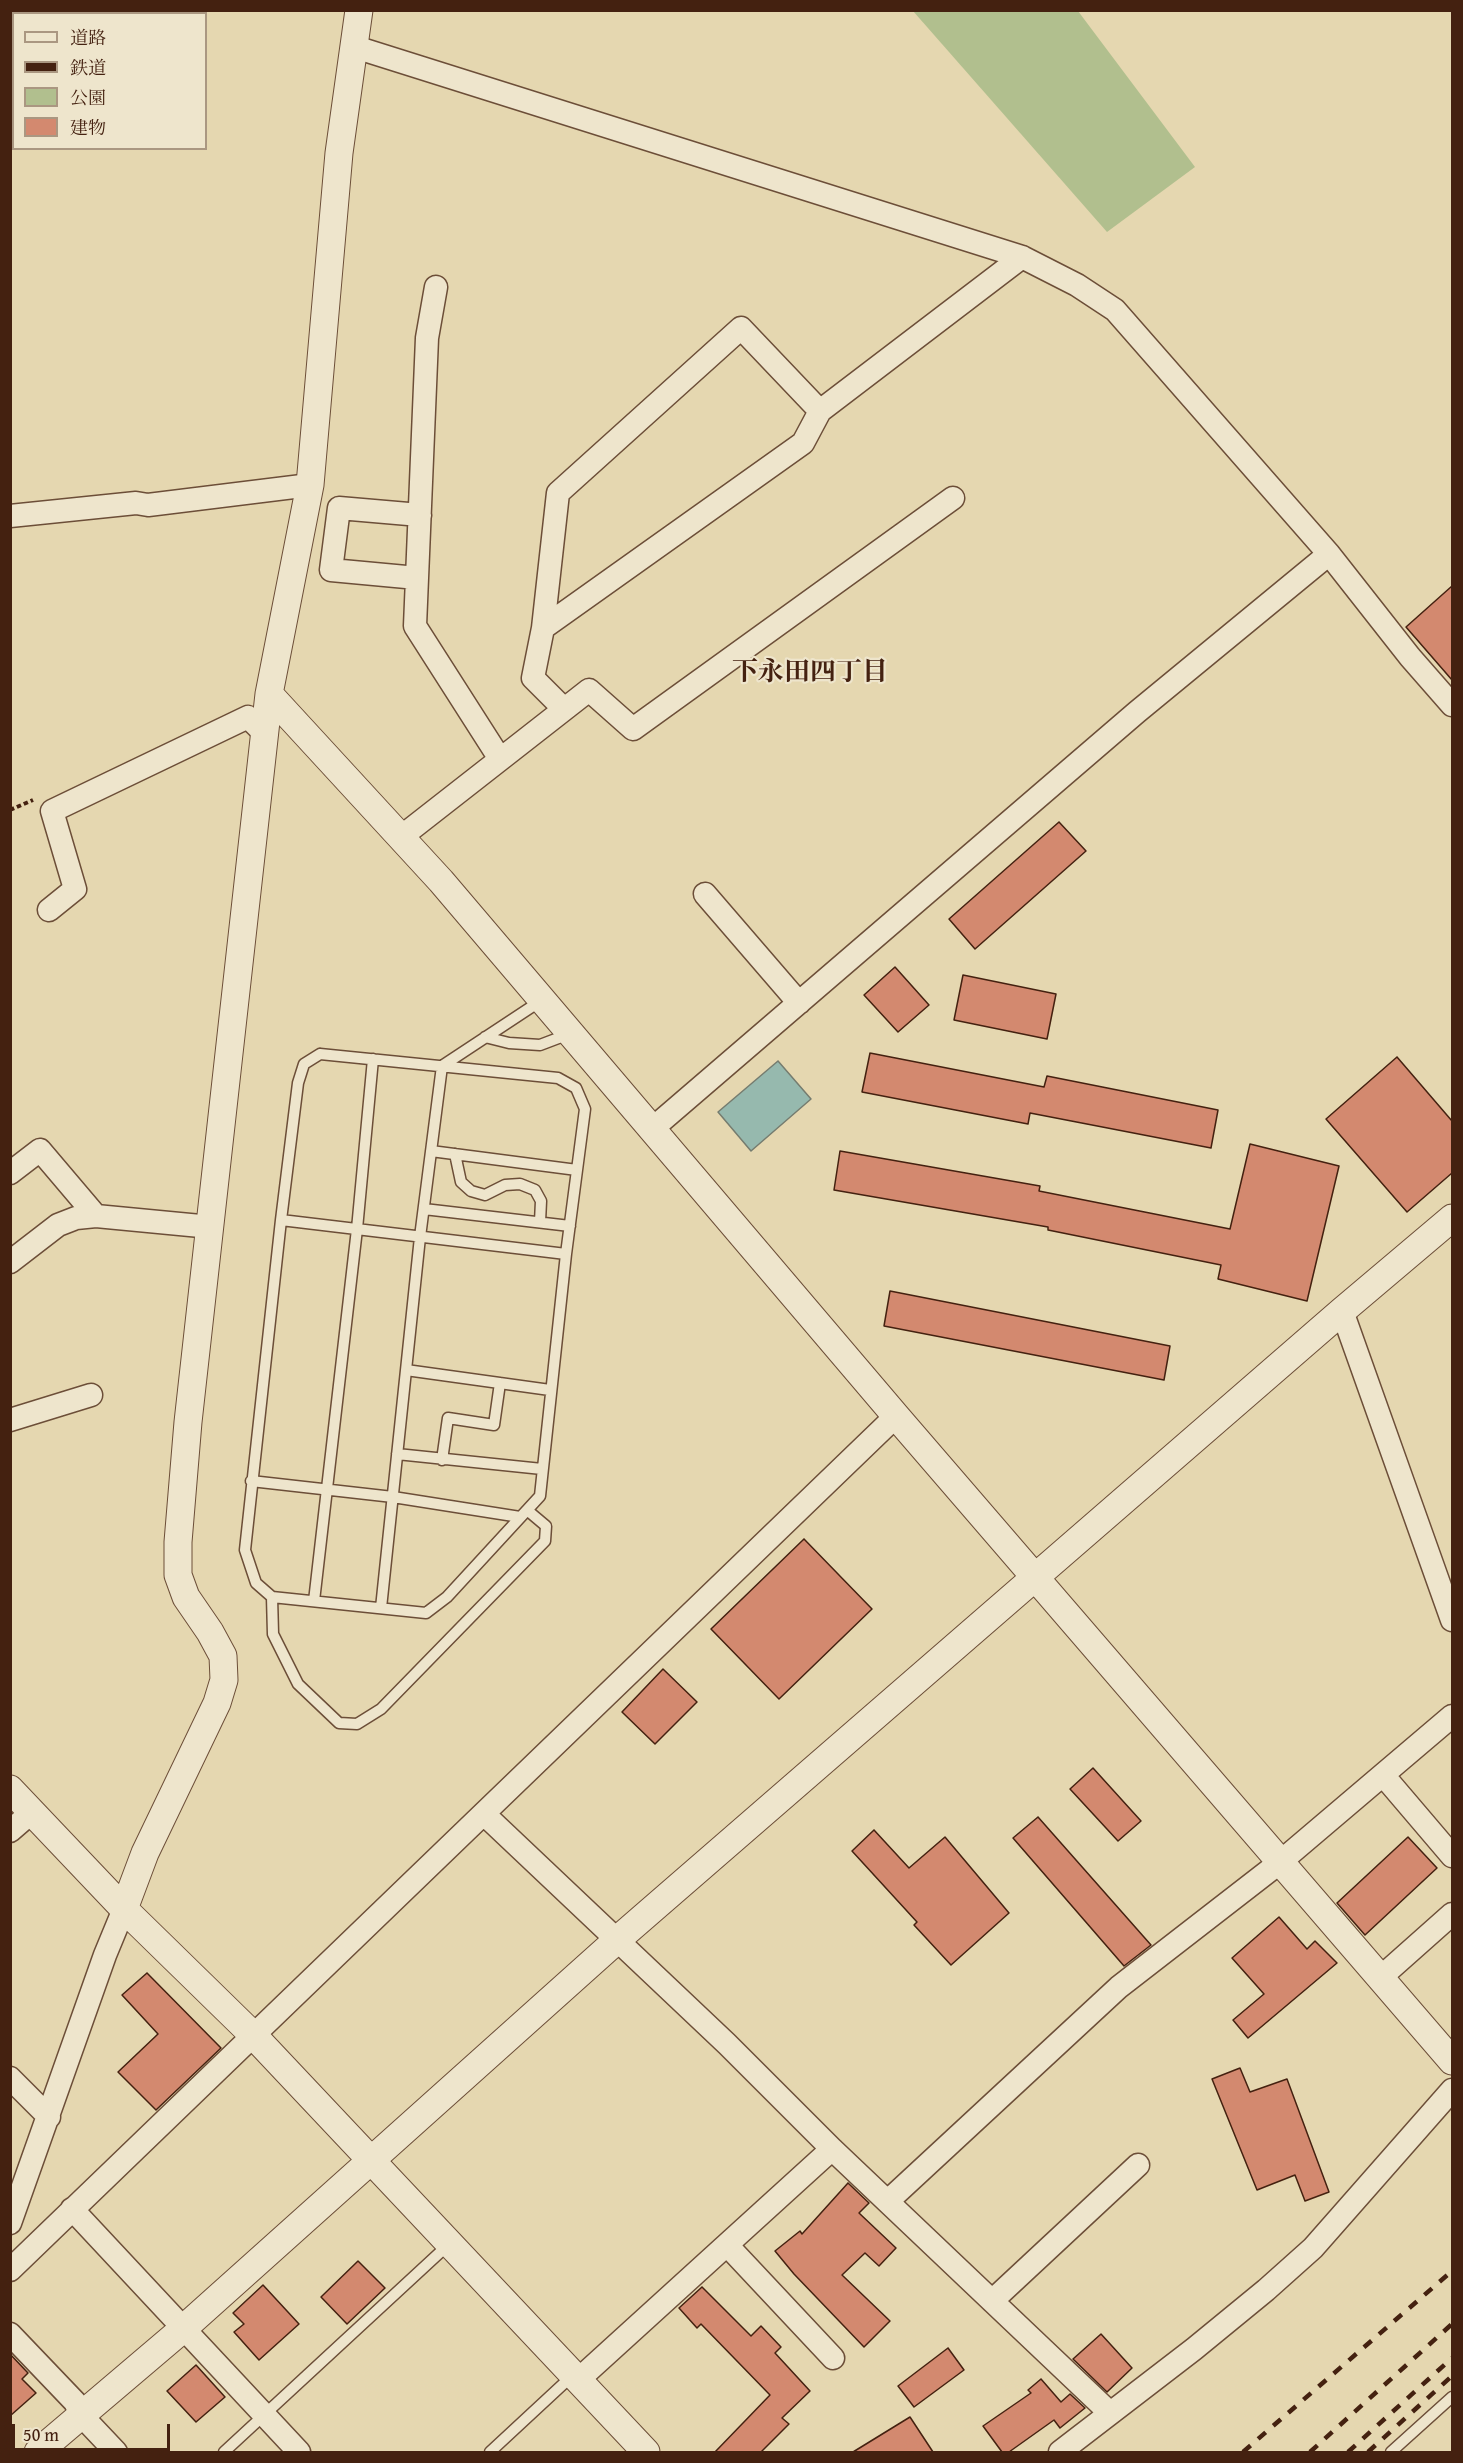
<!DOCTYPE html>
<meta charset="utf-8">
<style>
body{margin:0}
#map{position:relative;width:1463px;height:2463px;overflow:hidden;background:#e5d7b0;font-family:"Gentium Book Plus","Noto Serif JP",serif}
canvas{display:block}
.frame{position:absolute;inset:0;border:12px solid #442110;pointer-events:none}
.legend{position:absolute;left:12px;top:12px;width:195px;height:138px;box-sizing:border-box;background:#eee5cc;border:2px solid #aa9781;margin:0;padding:8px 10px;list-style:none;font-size:18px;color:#442110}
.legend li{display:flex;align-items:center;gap:12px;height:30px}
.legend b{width:30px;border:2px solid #aa9781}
.scale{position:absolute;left:12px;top:2424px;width:158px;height:27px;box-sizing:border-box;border:3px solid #442110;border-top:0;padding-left:8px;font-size:18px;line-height:21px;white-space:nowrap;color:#442110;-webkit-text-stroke:4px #eee5cc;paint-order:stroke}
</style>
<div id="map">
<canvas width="1463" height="2463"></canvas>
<div class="frame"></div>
<ul class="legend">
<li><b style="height:8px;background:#eee5cc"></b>道路</li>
<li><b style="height:8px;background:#442110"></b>鉄道</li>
<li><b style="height:16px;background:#b1bf8e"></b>公園</li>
<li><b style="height:16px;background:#d3896f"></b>建物</li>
</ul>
<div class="scale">50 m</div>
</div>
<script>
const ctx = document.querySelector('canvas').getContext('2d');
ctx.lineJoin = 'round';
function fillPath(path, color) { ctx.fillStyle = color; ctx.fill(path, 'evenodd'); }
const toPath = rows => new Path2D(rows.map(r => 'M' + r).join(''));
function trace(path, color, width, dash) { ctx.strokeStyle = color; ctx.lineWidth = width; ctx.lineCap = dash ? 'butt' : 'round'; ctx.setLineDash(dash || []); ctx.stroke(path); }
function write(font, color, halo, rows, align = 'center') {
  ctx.font = font + ' "Gentium Book Plus","Noto Serif JP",serif'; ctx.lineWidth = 4.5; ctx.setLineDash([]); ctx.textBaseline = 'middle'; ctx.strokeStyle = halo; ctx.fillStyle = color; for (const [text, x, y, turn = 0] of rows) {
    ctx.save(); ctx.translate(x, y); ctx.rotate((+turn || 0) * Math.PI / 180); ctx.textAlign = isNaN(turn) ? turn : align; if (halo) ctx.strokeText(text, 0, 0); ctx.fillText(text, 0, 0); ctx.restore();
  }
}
const green = toPath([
 [913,11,1078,11,1195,167,1107,232]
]);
const water = toPath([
 [778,1061,811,1099,751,1151,718,1112,778,1061]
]);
const building = toPath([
 [1452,586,1452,680,1406,627,1452,586],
 [1059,822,1086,851,975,949,949,919,1059,822],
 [895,967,929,1005,898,1032,864,995,895,967],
 [963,975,1056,994,1047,1039,954,1020,963,975],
 [870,1053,1044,1087,1047,1076,1218,1110,1211,1148,1030,1113,1028,1124,862,1092,870,1053],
 [1397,1057,1452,1121,1452,1173,1407,1212,1326,1119,1397,1057],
 [1250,1144,1339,1166,1307,1301,1218,1279,1221,1265,1048,1230,1048,1227,834,1190,840,1151,1040,1186,1039,1191,1230,1229,1250,1144],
 [890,1291,1170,1346,1164,1380,884,1326,890,1291],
 [804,1539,872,1609,779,1699,711,1629,804,1539],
 [663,1669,697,1702,655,1744,622,1712,663,1669],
 [1093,1768,1141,1821,1118,1841,1070,1789,1093,1768],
 [1038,1817,1151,1945,1124,1966,1013,1838,1038,1817],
 [874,1830,909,1868,945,1837,1009,1913,951,1965,914,1925,917,1922,852,1851,874,1830],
 [1408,1837,1437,1868,1365,1935,1337,1903,1408,1837],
 [1279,1917,1307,1949,1315,1941,1337,1963,1248,2038,1233,2020,1264,1994,1232,1958,1279,1917],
 [147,1973,221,2048,156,2110,118,2072,158,2034,122,1995,147,1973],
 [1240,2068,1250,2092,1287,2079,1329,2192,1305,2201,1295,2175,1257,2190,1212,2079,1240,2068],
 [848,2183,869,2203,859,2213,896,2248,879,2266,865,2253,842,2275,890,2321,864,2347,794,2274,775,2251,800,2231,802,2234,848,2183],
 [358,2261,385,2288,347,2324,321,2297,358,2261],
 [263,2285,299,2324,259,2360,234,2332,244,2324,233,2313,263,2285],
 [702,2287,751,2336,761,2326,781,2347,775,2353,810,2391,782,2418,789,2424,761,2452,715,2452,770,2395,701,2324,697,2328,679,2308,702,2287],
 [1101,2334,1132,2368,1107,2392,1073,2359,1101,2334],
 [948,2348,964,2370,914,2407,898,2386,948,2348],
 [10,2354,28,2373,22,2379,36,2393,10,2416,10,2354],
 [196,2365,225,2397,196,2422,167,2391,196,2365],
 [1041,2379,1061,2402,1070,2394,1085,2408,1060,2428,1054,2420,1009,2452,1002,2452,983,2426,1031,2393,1028,2390,1041,2379],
 [910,2417,933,2452,853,2452,910,2417]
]);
const path = toPath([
 [10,810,33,800]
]);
const service = toPath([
 [485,1037,509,1043,540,1045,569,1034],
 [320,1054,558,1078,576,1088,585,1109,566,1254,540,1496,447,1597,426,1613,272,1597,256,1583,245,1550,281,1220,298,1083,304,1064,320,1054],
 [431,1151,577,1170],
 [455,1154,461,1182,471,1191,485,1195,505,1185,520,1184,535,1190,541,1201,540,1222],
 [424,1209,570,1226],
 [281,1220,566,1254],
 [406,1370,550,1390],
 [397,1454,542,1469],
 [442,1460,448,1418,494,1425,500,1383],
 [251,1481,393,1497,520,1517],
 [272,1597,273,1634,298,1684,339,1723,357,1724,381,1709,545,1541,546,1526,527,1510],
 [314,1601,357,1229,373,1059],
 [381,1608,420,1237,442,1066,542,1000],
 [224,2452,448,2245],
 [490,2452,573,2375],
 [1391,2452,1452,2397]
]);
const minor = toPath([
 [355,47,1022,257,1077,285,1115,310,1329,554,1410,657,1452,705],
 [436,287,427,338,415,626,500,759],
 [10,516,136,503,148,505,310,485],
 [417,578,331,570,339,508,420,515],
 [543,628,803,443,820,411,1022,257],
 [564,709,533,678,543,628,558,493,741,328,820,411],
 [401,837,589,690,633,729,953,498],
 [705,894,799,1003],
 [49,910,75,889,52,811,248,717,264,733],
 [652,1129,1137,712,1329,554],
 [10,1173,40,1150,96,1216],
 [10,1262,58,1225,76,1218,96,1216,211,1227],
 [1342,1311,1452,1620],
 [10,1420,91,1395],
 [1383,1775,1452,1856],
 [485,1815,727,2044,832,2149,1110,2413],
 [10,1831,32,1812],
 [1380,1978,1452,1914],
 [10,2078,49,2117],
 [888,2201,1119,1987,1279,1863,1452,1716],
 [72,2209,299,2452],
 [10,2223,105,1955,124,1909],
 [727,2245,833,2358],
 [10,2270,896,1416],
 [992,2301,1138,2165],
 [10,2334,75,2402,81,2415,116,2452],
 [578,2380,832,2149],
 [1060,2452,1194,2349,1266,2290,1313,2248,1452,2090]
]);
const tertiary = toPath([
 [269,694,441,881,896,1416,1452,2061],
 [10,1789,124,1909,253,2035,646,2452],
 [124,1909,145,1853,217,1703,224,1680,223,1656,210,1632,186,1597,178,1575,178,1542,188,1422,269,694,310,485,339,153,359,10],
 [38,2452,184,2328,617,1940,1342,1311,1452,1218]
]);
const rail = toPath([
 [1243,2452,1452,2271],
 [1310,2452,1452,2324],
 [1348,2452,1452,2358],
 [1368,2452,1452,2376]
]);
const neighbourhoodNames = [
 ["下永田四丁目",810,673]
];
fillPath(green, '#b1bf8e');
fillPath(water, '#96b9ae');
trace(water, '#757c6f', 1.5);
fillPath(building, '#d3896f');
trace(building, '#442110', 1.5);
trace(service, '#6c4e38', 13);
trace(minor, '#6c4e38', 25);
trace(tertiary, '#6c4e38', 29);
trace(path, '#442110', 4, [4.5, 3]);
trace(service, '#eee5cc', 10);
trace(minor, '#eee5cc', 22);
trace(tertiary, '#eee5cc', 27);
trace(rail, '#442110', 4.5, [10, 10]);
write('bold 26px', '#442110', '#eee5cc', neighbourhoodNames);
</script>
